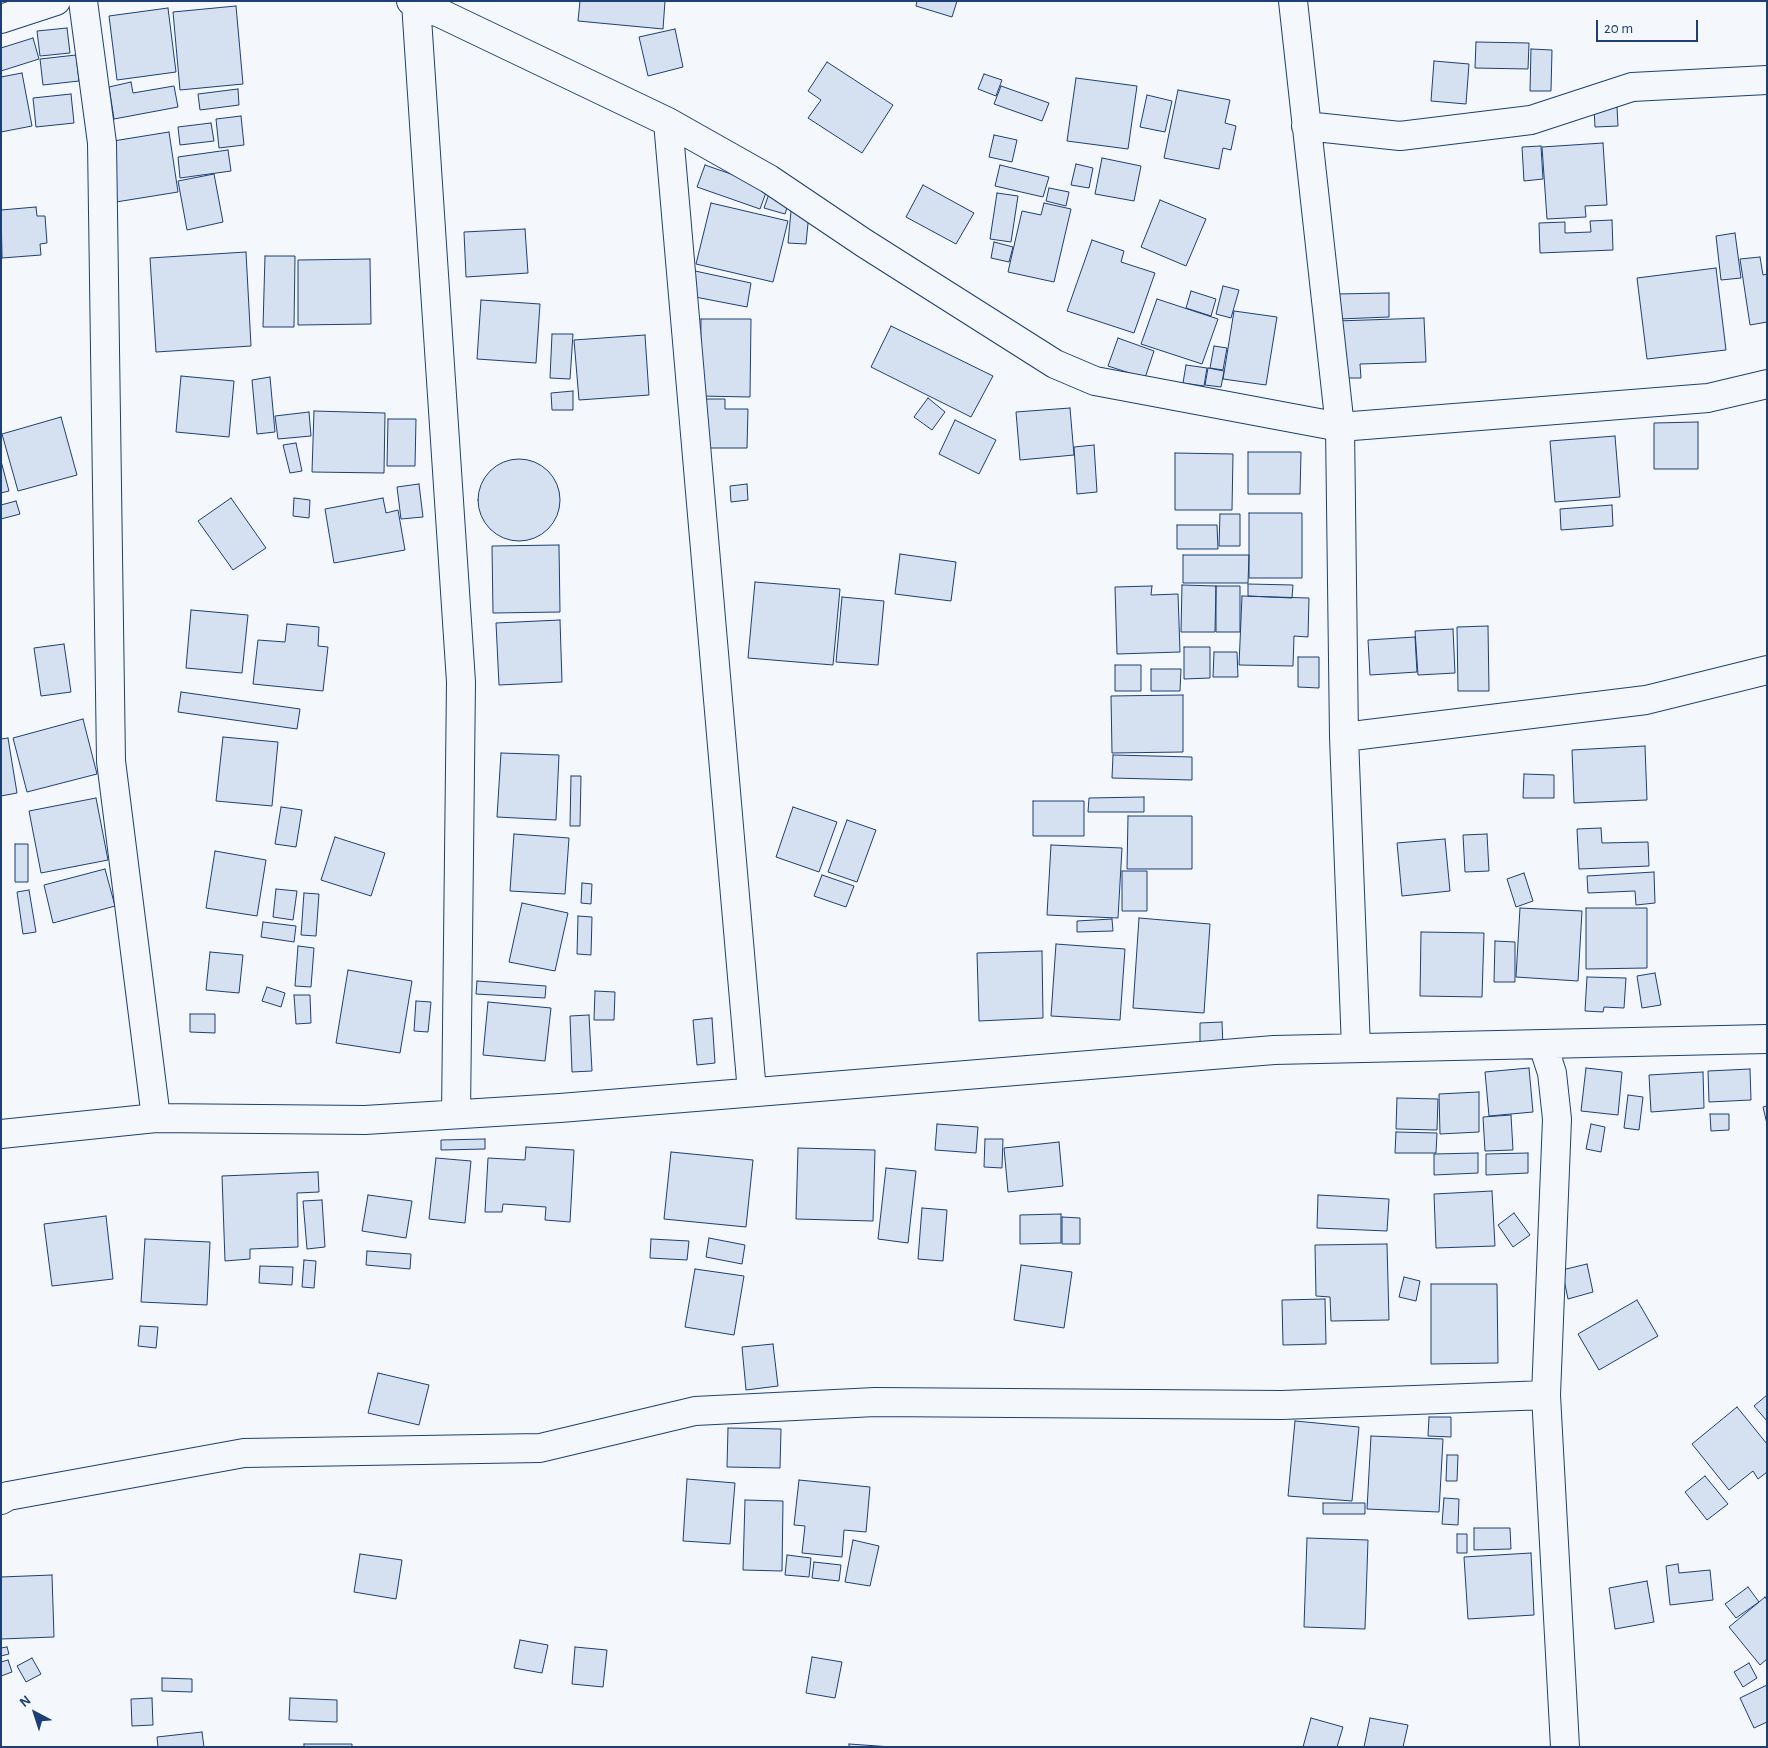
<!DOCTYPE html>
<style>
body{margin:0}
#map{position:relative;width:1768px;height:1748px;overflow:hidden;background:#f4f7fb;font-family:"Alegreya Sans",sans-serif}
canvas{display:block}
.frame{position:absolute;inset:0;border:2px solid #1d3f73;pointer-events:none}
.north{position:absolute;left:10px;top:1688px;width:50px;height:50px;-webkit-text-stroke:4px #f4f7fb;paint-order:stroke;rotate:320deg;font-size:14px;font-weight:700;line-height:20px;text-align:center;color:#1d3f73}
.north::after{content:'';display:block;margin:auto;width:18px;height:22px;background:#1d3f73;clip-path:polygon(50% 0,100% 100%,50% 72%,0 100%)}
.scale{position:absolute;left:1596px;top:20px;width:102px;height:22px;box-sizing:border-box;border:2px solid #1d3f73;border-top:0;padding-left:6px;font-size:15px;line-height:18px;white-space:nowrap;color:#1d3f73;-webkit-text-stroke:4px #f4f7fb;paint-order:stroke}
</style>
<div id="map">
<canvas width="1768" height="1748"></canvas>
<div class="frame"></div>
<div class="north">N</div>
<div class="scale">20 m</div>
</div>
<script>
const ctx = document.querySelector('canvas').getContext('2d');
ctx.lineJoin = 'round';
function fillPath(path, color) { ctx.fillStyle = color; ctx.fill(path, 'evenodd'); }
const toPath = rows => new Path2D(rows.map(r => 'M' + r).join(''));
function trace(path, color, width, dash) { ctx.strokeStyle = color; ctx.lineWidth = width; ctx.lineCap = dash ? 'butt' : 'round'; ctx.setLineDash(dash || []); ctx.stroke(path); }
const building = toPath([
 [580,1,665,1,663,29,578,21,580,1],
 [917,1,957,1,952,17,916,6,917,1],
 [236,6,243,84,180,90,173,12,236,6],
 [168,8,176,72,117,80,109,16,168,8],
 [67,28,70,53,40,56,37,31,67,28],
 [675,29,683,67,648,76,639,37,675,29],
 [33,38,39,59,1,71,1,48,33,38],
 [1476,42,1529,43,1528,69,1475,68,1476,42],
 [1531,49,1552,50,1551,91,1530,91,1531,49],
 [76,55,79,81,43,85,40,59,76,55],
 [1434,61,1469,64,1466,104,1431,101,1434,61],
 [827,62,893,105,862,153,808,118,821,100,808,91,827,62],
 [22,73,32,126,1,132,1,77,22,73],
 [984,74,1002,80,996,96,978,89,984,74],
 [1076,78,1137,86,1128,149,1067,141,1076,78],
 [131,82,133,93,174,86,178,107,114,119,109,87,131,82],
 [1001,86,1049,103,1042,121,994,104,1001,86],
 [238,89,239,105,200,110,198,94,238,89],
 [1178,90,1230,100,1225,123,1236,126,1231,150,1223,148,1219,169,1164,158,1178,90],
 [71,94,74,123,36,127,33,98,71,94],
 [1147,95,1172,101,1165,132,1140,127,1147,95],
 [1617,107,1618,126,1595,127,1594,108,1617,107],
 [241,116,244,145,219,148,216,119,241,116],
 [211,123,214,141,180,145,178,127,211,123],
 [169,132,178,192,116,202,107,142,169,132],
 [994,135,1017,140,1012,162,989,157,994,135],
 [1603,143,1607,205,1585,206,1586,217,1547,219,1542,147,1603,143],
 [1541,146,1543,179,1524,181,1522,147,1541,146],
 [228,150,231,171,180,178,178,157,228,150],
 [1102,158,1141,166,1134,201,1095,194,1102,158],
 [1076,164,1093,168,1089,188,1071,185,1076,164],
 [705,165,768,187,760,209,697,187,705,165],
 [1000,165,1049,177,1043,197,995,186,1000,165],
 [214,174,223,222,187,230,178,181,214,174],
 [923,185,974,213,956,244,906,217,923,185],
 [1049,188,1069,192,1066,206,1046,201,1049,188],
 [770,191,790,198,785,214,764,208,770,191],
 [997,193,1018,196,1011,242,990,239,997,193],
 [1160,200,1206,219,1186,266,1141,247,1160,200],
 [711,203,788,221,773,282,696,264,711,203],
 [1044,203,1071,209,1054,282,1008,272,1022,211,1041,215,1044,203],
 [36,207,37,216,45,216,47,243,40,244,41,255,2,258,1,210,36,207],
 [791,211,809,213,806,244,788,243,791,211],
 [1612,220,1613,250,1540,253,1539,223,1565,222,1565,233,1591,232,1590,221,1612,220],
 [525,229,528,273,466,277,464,232,525,229],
 [1735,233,1741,278,1721,280,1716,236,1735,233],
 [1092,240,1124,251,1121,262,1155,273,1134,333,1067,311,1092,240],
 [994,242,1013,247,1009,262,991,258,994,242],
 [246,252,251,346,156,352,150,258,246,252],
 [265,256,295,256,294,327,263,327,265,256],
 [1760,257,1763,275,1767,274,1767,322,1750,325,1740,259,1760,257],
 [370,259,371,324,298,325,298,260,370,259],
 [1716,268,1726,350,1647,359,1637,278,1716,268],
 [695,271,751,283,747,307,690,296,695,271],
 [1223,286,1239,290,1231,318,1216,314,1223,286],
 [1191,291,1216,299,1211,316,1186,308,1191,291],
 [1389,293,1389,317,1339,319,1337,294,1389,293],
 [1157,299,1218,319,1202,364,1141,344,1157,299],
 [481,300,540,304,536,363,477,359,481,300],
 [1234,311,1277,317,1266,385,1223,379,1234,311],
 [1424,318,1426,362,1360,364,1361,378,1338,378,1337,321,1424,318],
 [701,319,751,319,750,397,700,396,701,319],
 [891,326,993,376,971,417,871,367,891,326],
 [552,334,573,334,570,379,550,378,552,334],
 [645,335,649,395,579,400,574,340,645,335],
 [1118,338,1154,351,1145,378,1108,366,1118,338],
 [1214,346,1227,348,1223,370,1210,368,1214,346],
 [1186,365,1207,368,1204,386,1183,383,1186,365],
 [1208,368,1224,371,1221,387,1205,385,1208,368],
 [181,376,234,381,229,437,176,432,181,376],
 [270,377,275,432,257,434,252,380,270,377],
 [573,391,573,410,552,410,551,393,573,391],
 [928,398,945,412,932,430,914,417,928,398],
 [705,399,725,399,725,409,748,409,747,448,704,448,705,399],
 [1070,408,1074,455,1020,460,1016,412,1070,408],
 [314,411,385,413,384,473,312,472,314,411],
 [309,412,311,436,278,439,275,416,309,412],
 [61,417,77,475,18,491,2,434,61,417],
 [388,419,416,419,415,466,387,466,388,419],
 [955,420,996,440,979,474,939,454,955,420],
 [1698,422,1698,469,1654,469,1654,423,1698,422],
 [1615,436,1620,497,1555,502,1550,441,1615,436],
 [296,443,302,471,290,473,283,445,296,443],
 [1094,445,1097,492,1077,494,1074,447,1094,445],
 [1248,452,1301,452,1300,494,1248,494,1248,452],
 [1175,453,1233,454,1232,510,1175,510,1175,453],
 '478 500a41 41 0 1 1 82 0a41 41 0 1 1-82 0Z',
 [1,461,9,491,1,493,1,461],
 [419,484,423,517,401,519,397,487,419,484],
 [747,484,748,500,731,502,730,486,747,484],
 [231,498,266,548,233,570,198,521,231,498],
 [294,498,310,500,309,518,293,516,294,498],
 [383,498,386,513,398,510,405,550,334,563,325,509,383,498],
 [16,501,20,514,1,519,1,505,16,501],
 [1612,505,1613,526,1561,530,1560,509,1612,505],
 [1249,513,1302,513,1302,578,1249,578,1249,513],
 [1220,514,1240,514,1240,546,1219,546,1220,514],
 [1177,525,1217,525,1218,549,1177,549,1177,525],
 [559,545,560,612,493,613,492,546,559,545],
 [900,554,956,562,951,601,895,594,900,554],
 [1183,555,1249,555,1248,583,1183,583,1183,555],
 [755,582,840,589,833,665,748,658,755,582],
 [1248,584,1293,585,1292,598,1248,596,1248,584],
 [1182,585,1216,586,1215,632,1181,632,1182,585],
 [1152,586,1151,595,1178,594,1180,652,1117,654,1115,587,1152,586],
 [1216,586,1240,586,1240,632,1216,632,1216,586],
 [1242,596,1309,598,1308,637,1294,636,1293,666,1239,665,1242,596],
 [842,597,884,601,878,665,836,662,842,597],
 [191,610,248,615,242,673,186,668,191,610],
 [560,620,562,682,499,685,496,623,560,620],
 [287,624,319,627,318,646,328,647,323,691,253,684,258,640,285,642,287,624],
 [1488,626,1489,691,1458,691,1457,627,1488,626],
 [1453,629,1455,673,1418,675,1415,631,1453,629],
 [1415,637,1417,672,1370,675,1368,640,1415,637],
 [64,644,71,692,41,696,34,648,64,644],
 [1184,647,1210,647,1210,678,1184,679,1184,647],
 [1214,652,1237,652,1238,677,1213,677,1214,652],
 [1298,657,1319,657,1319,688,1298,687,1298,657],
 [1115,665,1141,665,1141,691,1115,691,1115,665],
 [1151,669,1181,669,1180,691,1151,691,1151,669],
 [181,692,300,709,297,729,178,712,181,692],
 [1183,695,1183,752,1112,753,1111,696,1183,695],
 [83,719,97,774,27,792,13,738,83,719],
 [223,737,278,742,272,806,216,801,223,737],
 [8,738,17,793,1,796,1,739,8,738],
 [1645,746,1647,800,1574,803,1572,750,1645,746],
 [501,753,559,755,556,820,497,817,501,753],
 [1113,755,1192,757,1192,780,1112,778,1113,755],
 [1524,774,1554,775,1554,798,1523,798,1524,774],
 [571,776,581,776,580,826,570,826,571,776],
 [1144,797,1144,812,1088,812,1089,798,1144,797],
 [96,798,108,860,41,873,29,811,96,798],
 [1033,801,1084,801,1084,836,1033,836,1033,801],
 [281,807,302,810,296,847,275,844,281,807],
 [793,807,837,822,819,872,776,857,793,807],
 [1128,816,1192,816,1192,869,1127,869,1128,816],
 [847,820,876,830,857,882,828,872,847,820],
 [1601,828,1602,843,1648,842,1649,866,1579,869,1577,829,1601,828],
 [514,834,569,838,565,894,510,891,514,834],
 [1487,834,1489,871,1465,872,1463,835,1487,834],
 [335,837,385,853,371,896,321,880,335,837],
 [1445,839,1450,891,1402,896,1397,843,1445,839],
 [15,844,28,844,28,882,15,882,15,844],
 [1051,845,1122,848,1118,918,1047,915,1051,845],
 [215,851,266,860,257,916,206,908,215,851],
 [105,869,115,906,53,923,44,885,105,869],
 [1122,871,1147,871,1147,911,1122,911,1122,871],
 [1654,872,1655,903,1636,905,1635,891,1588,893,1587,876,1654,872],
 [1524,873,1533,901,1516,907,1507,879,1524,873],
 [822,875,854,886,846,907,814,896,822,875],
 [582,883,592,884,591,904,581,903,582,883],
 [276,889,297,891,293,920,273,917,276,889],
 [29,890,36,932,23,934,17,892,29,890],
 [304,893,319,894,316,936,301,935,304,893],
 [522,903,568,913,555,971,509,962,522,903],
 [1520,908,1582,911,1578,981,1516,977,1520,908],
 [1586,908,1647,908,1647,968,1586,969,1586,908],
 [578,916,592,917,591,955,577,954,578,916],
 [1139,918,1210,924,1204,1013,1133,1008,1139,918],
 [1112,919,1113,931,1077,932,1077,921,1112,919],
 [263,922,296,926,294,942,261,937,263,922],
 [1421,932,1484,933,1482,997,1420,996,1421,932],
 [1495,941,1515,942,1515,982,1494,982,1495,941],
 [1056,944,1125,949,1120,1020,1051,1016,1056,944],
 [298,946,314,948,311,987,295,986,298,946],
 [1042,951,1043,1018,979,1021,977,953,1042,951],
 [210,952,243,955,239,993,206,990,210,952],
 [348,970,412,981,400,1053,336,1043,348,970],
 [1655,973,1661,1005,1642,1008,1637,976,1655,973],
 [1587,977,1626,978,1624,1008,1604,1007,1603,1012,1585,1011,1587,977],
 [477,981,546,986,545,998,476,994,477,981],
 [267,987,285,993,281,1007,262,1001,267,987],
 [595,991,615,992,614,1020,594,1020,595,991],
 [294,995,310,995,311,1023,296,1024,294,995],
 [416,1001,431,1002,428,1032,414,1031,416,1001],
 [488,1002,551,1008,545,1061,483,1055,488,1002],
 [190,1014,215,1014,215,1033,190,1032,190,1014],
 [589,1015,592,1071,572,1072,570,1016,589,1015],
 [712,1018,715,1063,697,1065,693,1020,712,1018],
 [1222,1022,1223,1046,1200,1047,1200,1023,1222,1022],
 [1529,1068,1533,1112,1489,1116,1485,1072,1529,1068],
 [1586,1068,1622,1072,1618,1115,1581,1111,1586,1068],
 [1750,1069,1751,1100,1709,1102,1708,1071,1750,1069],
 [1703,1072,1704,1108,1651,1112,1649,1075,1703,1072],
 [1479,1092,1479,1132,1440,1134,1439,1094,1479,1092],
 [1628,1095,1643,1097,1639,1130,1624,1128,1628,1095],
 [1397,1098,1438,1099,1437,1130,1396,1129,1397,1098],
 [1767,1106,1767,1124,1763,1107,1767,1106],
 [1710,1114,1729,1114,1729,1130,1711,1131,1710,1114],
 [1511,1115,1513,1150,1485,1151,1483,1117,1511,1115],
 [937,1124,978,1127,976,1153,935,1150,937,1124],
 [1591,1124,1605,1127,1601,1152,1586,1149,1591,1124],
 [1396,1132,1437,1133,1436,1153,1395,1153,1396,1132],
 [485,1139,485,1149,441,1150,441,1140,485,1139],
 [985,1139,1003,1139,1002,1168,984,1167,985,1139],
 [1059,1142,1063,1186,1008,1192,1004,1148,1059,1142],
 [526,1147,574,1150,570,1222,545,1220,546,1207,503,1204,502,1212,485,1212,488,1158,525,1160,526,1147],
 [798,1148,875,1150,873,1221,796,1219,798,1148],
 [671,1152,753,1160,746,1227,664,1219,671,1152],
 [1478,1153,1478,1173,1434,1175,1434,1154,1478,1153],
 [1528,1153,1528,1173,1486,1175,1486,1154,1528,1153],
 [436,1158,471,1161,465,1223,429,1219,436,1158],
 [886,1168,916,1171,908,1243,878,1239,886,1168],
 [318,1172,319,1192,297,1193,298,1247,250,1249,250,1259,225,1261,222,1176,318,1172],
 [1492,1191,1495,1246,1436,1248,1434,1194,1492,1191],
 [368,1195,412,1201,406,1238,362,1231,368,1195],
 [1318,1195,1389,1199,1387,1231,1317,1228,1318,1195],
 [322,1200,325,1247,307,1249,303,1201,322,1200],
 [922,1208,947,1210,943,1261,918,1259,922,1208],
 [1514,1213,1530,1235,1513,1247,1498,1225,1514,1213],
 [1061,1214,1061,1243,1020,1244,1020,1215,1061,1214],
 [106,1216,113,1279,52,1286,44,1224,106,1216],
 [1062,1217,1080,1218,1080,1244,1062,1244,1062,1217],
 [709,1238,745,1245,742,1264,706,1257,709,1238],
 [145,1239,210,1242,207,1305,141,1302,145,1239],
 [651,1239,689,1241,687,1260,650,1258,651,1239],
 [1387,1244,1389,1320,1331,1321,1330,1297,1316,1296,1315,1245,1387,1244],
 [367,1251,411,1254,410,1269,366,1265,367,1251],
 [304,1260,316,1261,314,1288,302,1287,304,1260],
 [1587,1264,1593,1292,1568,1299,1562,1270,1587,1264],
 [1021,1265,1072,1272,1064,1328,1014,1320,1021,1265],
 [260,1266,293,1267,292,1285,259,1283,260,1266],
 [695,1269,744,1276,734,1335,685,1327,695,1269],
 [1404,1277,1420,1281,1416,1301,1399,1297,1404,1277],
 [1431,1284,1497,1284,1498,1363,1431,1364,1431,1284],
 [1325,1299,1326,1344,1283,1345,1282,1300,1325,1299],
 [1637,1300,1658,1336,1599,1370,1578,1334,1637,1300],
 [140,1326,158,1327,156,1348,138,1346,140,1326],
 [773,1344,778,1386,746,1390,742,1347,773,1344],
 [378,1373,429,1385,419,1425,368,1413,378,1373],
 [1767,1395,1767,1421,1754,1406,1767,1395],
 [1737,1407,1767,1444,1767,1472,1758,1479,1753,1471,1729,1490,1692,1444,1737,1407],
 [1429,1417,1451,1417,1451,1437,1428,1436,1429,1417],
 [1295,1421,1359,1427,1352,1501,1288,1496,1295,1421],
 [728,1428,781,1429,780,1468,727,1467,728,1428],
 [1371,1436,1443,1439,1439,1512,1367,1509,1371,1436],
 [1447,1455,1458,1455,1457,1481,1446,1481,1447,1455],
 [1705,1476,1728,1504,1707,1520,1685,1492,1705,1476],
 [687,1479,735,1483,730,1544,683,1541,687,1479],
 [799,1480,870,1487,866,1532,844,1530,842,1557,802,1553,805,1526,794,1525,799,1480],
 [1444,1498,1459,1499,1458,1525,1442,1524,1444,1498],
 [745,1500,783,1501,782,1571,743,1570,745,1500],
 [1323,1503,1365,1503,1365,1514,1323,1514,1323,1503],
 [1474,1528,1510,1528,1511,1549,1474,1550,1474,1528],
 [1457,1534,1467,1534,1467,1553,1457,1553,1457,1534],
 [1307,1538,1368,1540,1365,1629,1304,1627,1307,1538],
 [853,1540,879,1546,870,1586,845,1582,853,1540],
 [1531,1553,1534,1615,1468,1619,1464,1557,1531,1553],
 [360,1554,402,1560,396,1599,354,1592,360,1554],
 [787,1555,811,1558,809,1577,785,1575,787,1555],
 [814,1562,841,1565,839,1581,812,1578,814,1562],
 [1678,1564,1679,1573,1710,1570,1713,1600,1670,1605,1666,1566,1678,1564],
 [52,1575,54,1637,1,1639,1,1577,52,1575],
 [1647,1581,1654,1622,1615,1629,1609,1588,1647,1581],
 [1748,1587,1759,1602,1736,1618,1725,1604,1748,1587],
 [1765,1597,1767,1600,1767,1659,1760,1665,1729,1627,1765,1597],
 [520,1640,548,1645,542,1673,514,1668,520,1640],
 [7,1647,9,1654,1,1656,1,1648,7,1647],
 [575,1647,607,1650,603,1687,572,1684,575,1647],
 [812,1657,842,1662,835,1698,806,1693,812,1657],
 [32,1658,41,1674,26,1682,17,1666,32,1658],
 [8,1660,12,1672,1,1676,1,1662,8,1660],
 [1749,1663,1757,1678,1743,1687,1734,1672,1749,1663],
 [162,1678,192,1679,192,1692,162,1691,162,1678],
 [1767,1685,1767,1722,1754,1728,1740,1698,1767,1685],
 [152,1698,153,1725,132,1726,131,1699,152,1698],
 [290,1698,337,1700,337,1722,289,1720,290,1698],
 [1311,1718,1343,1727,1337,1747,1303,1747,1311,1718],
 [1370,1718,1408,1725,1403,1747,1364,1747,1370,1718],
 [202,1732,204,1747,158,1747,157,1737,202,1732],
 [304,1744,352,1744,352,1747,304,1747,304,1744],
 [849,1744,892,1747,849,1747,849,1744]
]);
const street = toPath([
 [83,1,102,143,111,761,156,1118],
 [411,1,442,14,668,122,769,179,864,243,1055,364,1095,381,1340,427,1708,398,1767,384],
 [1293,1,1340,427,1344,737,1356,1048],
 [416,3,461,682,456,1114],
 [1,19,56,1],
 [668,122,752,1092],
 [1306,126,1400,136,1531,120,1632,87,1767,80],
 [1344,737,1646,700,1767,670],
 [1543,1045,1552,1073,1557,1119,1546,1395,1565,1747],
 [1,1134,156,1118,365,1120,560,1108,1274,1050,1767,1039],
 [1,1500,8,1496,244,1453,540,1448,695,1411,875,1402,1282,1405,1546,1395]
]);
fillPath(building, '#d5e0f0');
trace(building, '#1d3f73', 1);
trace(street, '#1d3f73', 30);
trace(street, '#f4f7fb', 28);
</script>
